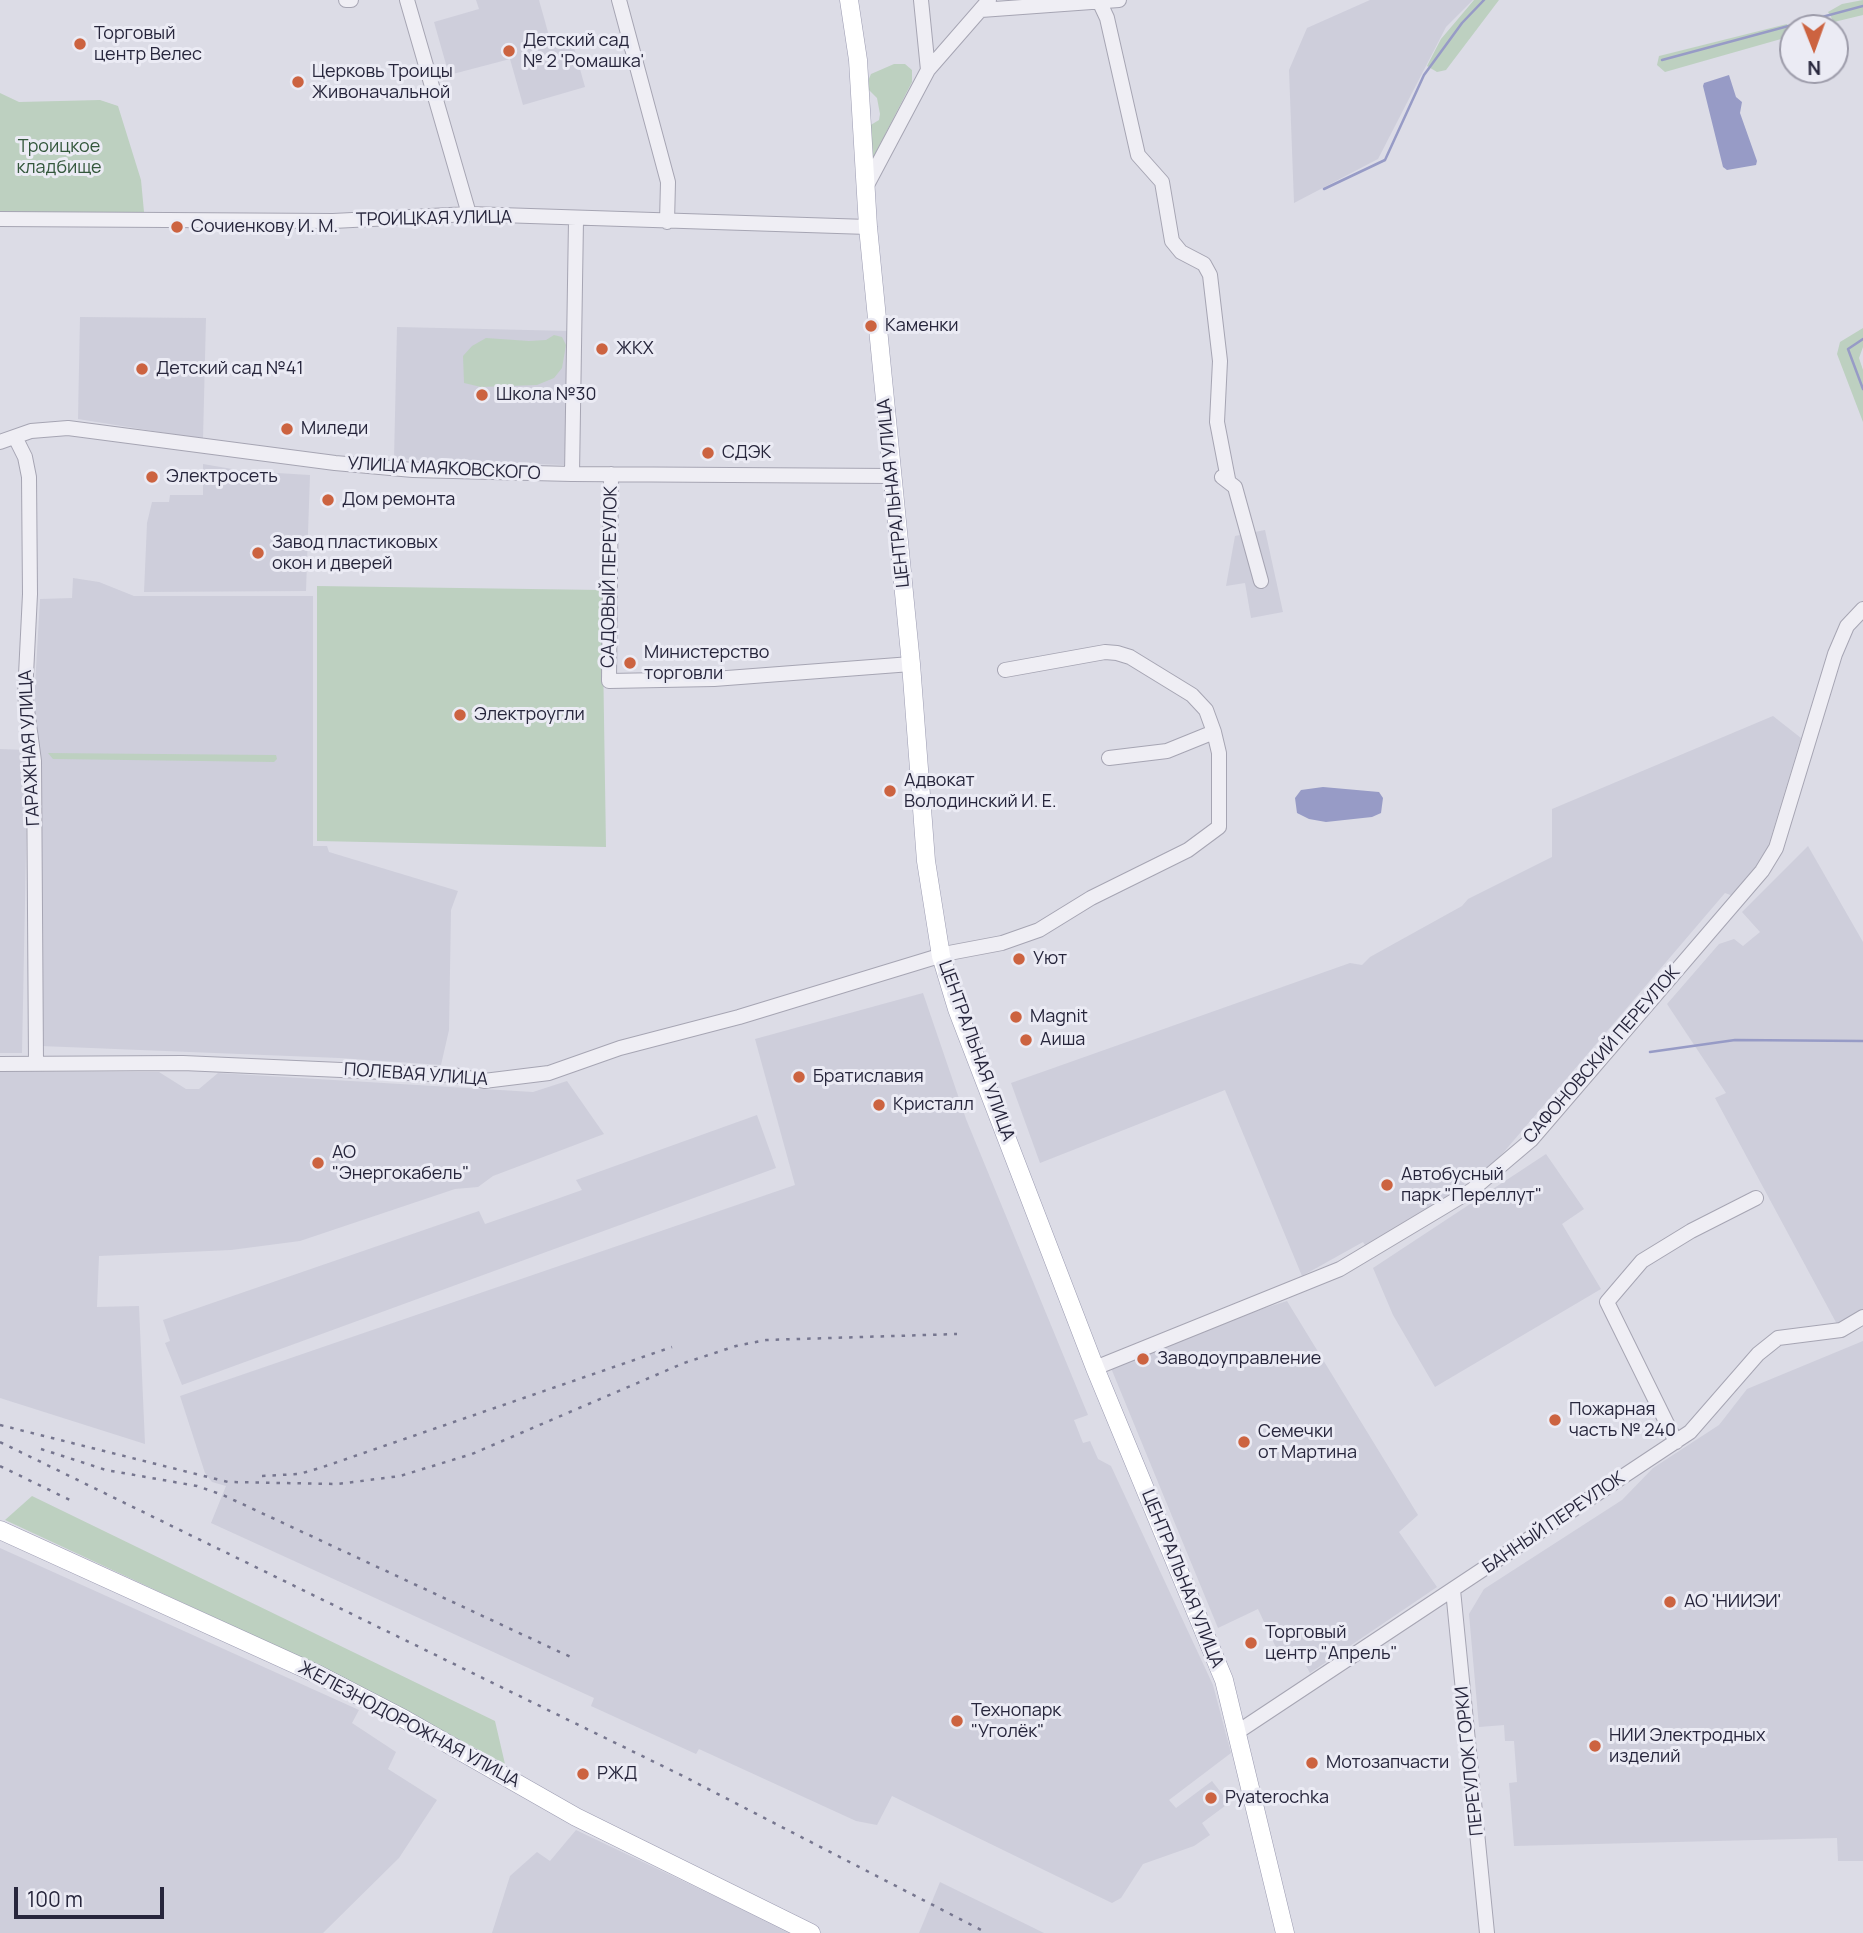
<!DOCTYPE html>
<meta charset="utf-8">
<style>
body{margin:0}
#map{position:relative;width:1863px;height:1933px;overflow:hidden;background:#dcdce6;font-family:Manrope,sans-serif}
canvas{display:block}
.north{position:absolute;left:1779px;top:14px;width:70px;height:70px;box-sizing:border-box;background:#ebebf4;border:2px solid #9d9caa;border-radius:50%;rotate:179deg;font-size:19px;font-weight:700;line-height:28px;text-align:center;color:#27263c}
.north::after{content:'';display:block;margin:auto;width:24px;height:32px;background:#cc6340;clip-path:polygon(50% 0,100% 100%,50% 72%,0 100%)}
.scale{position:absolute;left:14px;top:1887px;width:150px;height:32px;box-sizing:border-box;border:4px solid #27263c;border-top:0;padding-left:9px;font-size:21px;line-height:24px;white-space:nowrap;color:#27263c;-webkit-text-stroke:5px #ebebf4;paint-order:stroke}
</style>
<div id="map">
<canvas width="1863" height="1933"></canvas>
<div class="north">N</div>
<div class="scale">100 m</div>
</div>
<script>
const ctx = document.querySelector('canvas').getContext('2d');
ctx.lineJoin = 'round';
function fillPath(path, color) { ctx.fillStyle = color; ctx.fill(path, 'evenodd'); }
const toPath = rows => new Path2D(rows.map(r => 'M' + r).join(''));
function trace(path, color, width, dash) { ctx.strokeStyle = color; ctx.lineWidth = width; ctx.lineCap = dash ? 'butt' : 'round'; ctx.setLineDash(dash || []); ctx.stroke(path); }
function write(font, color, halo, rows, align = 'center') {
  ctx.font = font + ' Manrope,sans-serif'; ctx.lineWidth = 6; ctx.setLineDash([]); ctx.textBaseline = 'middle'; ctx.strokeStyle = halo; ctx.fillStyle = color; for (const [text, x, y, turn = 0] of rows) {
    ctx.save(); ctx.translate(x, y); ctx.rotate((+turn || 0) * Math.PI / 180); ctx.textAlign = isNaN(turn) ? turn : align; if (halo) ctx.strokeText(text, 0, 0); ctx.fillText(text, 0, 0); ctx.restore();
  }
}
const built = toPath([
 [476,0,539,0,551,43,571,37,585,87,523,105,510,59,449,75,434,22,479,9],
 [1370,0,1473,0,1446,27,1378,159,1294,203,1289,70,1307,28],
 [80,317,206,318,203,439,78,419],
 [397,327,571,331,564,465,394,459],
 [203,464,244,471,310,475,306,591,144,592,147,523,152,502,169,502,170,495,203,495],
 [1265,530,1283,612,1251,618,1245,583,1226,586,1235,536],
 [73,578,99,582,134,596,313,596,313,846,327,846,329,852,458,891,451,910,449,1030,441,1065,339,1058,41,1046,42,766,33,720,40,599,72,598],
 [1773,716,1801,738,1764,860,1733,896,1725,893,1497,1160,1488,1169,1465,1176,1464,1190,1367,1248,1363,1242,1302,1276,1225,1090,1040,1163,1011,1083,1350,963,1362,965,1370,957,1462,906,1468,899,1552,857,1552,809],
 [0,749,28,750,22,1053,0,1053],
 [1808,846,1863,942,1863,1312,1839,1328,1715,1098,1726,1093,1667,1004,1719,944,1734,939,1743,946,1760,932,1742,912],
 [923,993,966,1119,1088,1415,1074,1420,1083,1443,1090,1441,1098,1459,1111,1466,1213,1685,1231,1753,1169,1800,1176,1808,1212,1781,1229,1803,1202,1823,1210,1835,1194,1846,1143,1864,1121,1898,1112,1903,892,1796,877,1825,856,1821,699,1749,696,1754,591,1706,594,1698,211,1523,226,1486,212,1482,205,1473,180,1396,795,1185,755,1039],
 [0,1072,159,1072,186,1089,199,1089,218,1073,533,1092,567,1081,604,1134,493,1176,478,1187,455,1189,300,1241,231,1250,99,1256,97,1307,139,1306,145,1444,0,1398],
 [757,1115,776,1168,182,1385,165,1343,170,1341,163,1320,479,1211,485,1224,537,1206,582,1190,576,1180],
 [1546,1154,1584,1209,1562,1224,1601,1289,1435,1387,1393,1315,1373,1268],
 [1287,1301,1418,1515,1399,1532,1437,1587,1310,1673,1295,1646,1279,1654,1258,1609,1218,1628,1111,1368,1227,1320],
 [1863,1341,1863,1861,1838,1861,1837,1838,1514,1846,1509,1783,1517,1782,1514,1741,1505,1741,1504,1725,1479,1727,1469,1614,1484,1589,1622,1500,1653,1468,1719,1425,1747,1389],
 [0,1548,359,1710,352,1723,396,1752,388,1769,437,1800,399,1858,323,1933,0,1933],
 [576,1830,792,1933,492,1933,510,1876,537,1852,550,1861],
 [940,1882,1044,1933,919,1933]
]);
const green = toPath([
 [1474,0,1499,0,1446,70,1437,72,1427,66,1441,39],
 [1863,0,1863,15,1834,22,1828,12,1842,4],
 [1787,24,1791,34,1781,39,1665,72,1657,65,1659,56],
 [894,64,905,64,912,70,912,82,874,156,870,156,869,126,879,120,880,114,877,98,868,89,868,81,871,74],
 [0,93,19,102,100,100,118,106,141,180,144,212,0,214],
 [1863,328,1863,347,1859,358,1863,370,1863,422,1837,354,1840,342],
 [554,335,562,337,566,345,562,368,554,378,537,385,481,387,464,383,463,356,472,346,486,338,529,341,546,340],
 [317,586,602,590,606,847,317,841],
 [48,753,276,755,277,759,274,762,53,759],
 [32,1496,495,1721,505,1764,338,1675,5,1520]
]);
const water = toPath([
 [1729,75,1736,97,1742,102,1740,113,1757,161,1756,165,1727,170,1723,167,1703,86,1704,83],
 [1323,787,1379,792,1383,798,1381,813,1372,817,1326,822,1309,819,1297,813,1295,798,1301,790]
]);
const stream = toPath([
 [1662,60,1863,6],
 [1324,189,1385,160,1424,75,1462,23,1484,0],
 [1863,339,1848,349,1863,389],
 [1650,1052,1735,1040,1863,1041]
]);
const minor = toPath([
 [346,0,351,0],
 [407,0,469,214],
 [619,0,668,182,667,222],
 [921,0,928,70],
 [1100,3,1107,18,1138,155,1162,182,1172,241,1181,252,1204,264,1210,275,1220,361,1217,422,1228,479,1222,477,1235,487,1261,581],
 [981,10,1119,0],
 [867,185,928,70,989,0],
 [0,219,333,221,469,214,868,227],
 [15,437,25,457,29,477,30,594,25,695,34,761,36,1063],
 [0,442,31,431,68,428,335,463,413,470,572,474,892,476],
 [572,474,576,220],
 [611,474,609,681,714,679,911,664],
 [1005,670,1105,652,1117,653,1130,657,1192,695,1206,710,1214,732],
 [0,1064,183,1063,454,1075,484,1081,549,1073,620,1048,739,1017,949,953,1002,943,1039,930,1091,898,1188,850,1219,827,1219,753,1214,732,1167,751,1109,758],
 [1095,1368,1340,1269,1472,1190,1531,1140,1762,871,1776,848,1835,654,1847,626,1863,609],
 [1676,1442,1607,1302,1642,1261,1691,1231,1756,1198],
 [1453,1590,1487,1933],
 [1236,1733,1690,1432,1758,1354,1778,1338,1841,1330,1863,1317]
]);
const major = toPath([
 [849,0,858,60,868,227,911,664,926,861,941,956,957,1009,1095,1368,1224,1680,1285,1933],
 [0,1530,319,1675,404,1719,576,1817,811,1933]
]);
const rail = toPath([
 [0,1425,228,1482,338,1484,400,1476,472,1454,684,1363,736,1346,766,1340,957,1334],
 [0,1442,683,1776,987,1933],
 [41,1449,106,1470,197,1486,223,1495,575,1659],
 [0,1466,74,1502],
 [262,1476,299,1474,320,1468,672,1347]
]);
const markers = [
 [80,44,7,"#cc6340"],
 [509,51,7,"#cc6340"],
 [298,82,7,"#cc6340"],
 [177,227,7,"#cc6340"],
 [871,326,7,"#cc6340"],
 [602,349,7,"#cc6340"],
 [142,369,7,"#cc6340"],
 [482,395,7,"#cc6340"],
 [287,429,7,"#cc6340"],
 [708,453,7,"#cc6340"],
 [152,477,7,"#cc6340"],
 [328,500,7,"#cc6340"],
 [258,553,7,"#cc6340"],
 [630,663,7,"#cc6340"],
 [460,715,7,"#cc6340"],
 [890,791,7,"#cc6340"],
 [1019,959,7,"#cc6340"],
 [1016,1017,7,"#cc6340"],
 [1026,1040,7,"#cc6340"],
 [799,1077,7,"#cc6340"],
 [879,1105,7,"#cc6340"],
 [318,1163,7,"#cc6340"],
 [1387,1185,7,"#cc6340"],
 [1143,1359,7,"#cc6340"],
 [1555,1420,7,"#cc6340"],
 [1244,1442,7,"#cc6340"],
 [1670,1602,7,"#cc6340"],
 [1251,1643,7,"#cc6340"],
 [957,1721,7,"#cc6340"],
 [1595,1746,7,"#cc6340"],
 [1312,1763,7,"#cc6340"],
 [583,1774,7,"#cc6340"],
 [1211,1798,7,"#cc6340"]
];
const poiNames = [
 ["Торговый",94,34],
 ["центр Велес",94,55],
 ["Детский сад",523,41],
 ["№ 2 'Ромашка'",523,62],
 ["Церковь Троицы",312,72],
 ["Живоначальной",312,93],
 ["Сочиенкову И. М.",191,227],
 ["Каменки",885,326],
 ["ЖКХ",616,349],
 ["Детский сад №41",156,369],
 ["Школа №30",496,395],
 ["Миледи",301,429],
 ["СДЭК",722,453],
 ["Электросеть",166,477],
 ["Дом ремонта",342,500],
 ["Завод пластиковых",272,543],
 ["окон и дверей",272,564],
 ["Министерство",644,653],
 ["торговли",644,674],
 ["Электроугли",474,715],
 ["Адвокат",904,781],
 ["Володинский И. Е.",904,802],
 ["Уют",1033,959],
 ["Magnit",1030,1017],
 ["Аиша",1040,1040],
 ["Братиславия",813,1077],
 ["Кристалл",893,1105],
 ["АО",332,1153],
 ["\"Энергокабель\"",332,1174],
 ["Автобусный",1401,1175],
 ["парк \"Переллут\"",1401,1196],
 ["Заводоуправление",1157,1359],
 ["Пожарная",1569,1410],
 ["часть № 240",1569,1431],
 ["Семечки",1258,1432],
 ["от Мартина",1258,1453],
 ["АО 'НИИЭИ'",1684,1602],
 ["Торговый",1265,1633],
 ["центр \"Апрель\"",1265,1654],
 ["Технопарк",971,1711],
 ["\"Уголёк\"",971,1732],
 ["НИИ Электродных",1609,1736],
 ["изделий",1609,1757],
 ["Мотозапчасти",1326,1763],
 ["РЖД",597,1774],
 ["Pyaterochka",1225,1798]
];
const parkNames = [
 ["Троицкое",59,147],
 ["кладбище",59,168]
];
const streetNames = [
 ["ТРОИЦКАЯ УЛИЦА",434,219,-1],
 ["УЛИЦА МАЯКОВСКОГО",444,469,3],
 ["ЦЕНТРАЛЬНАЯ УЛИЦА",894,493,-96],
 ["САДОВЫЙ ПЕРЕУЛОК",610,577,-89],
 ["ГАРАЖНАЯ УЛИЦА",30,748,-93],
 ["ЦЕНТРАЛЬНАЯ УЛИЦА",976,1051,70],
 ["САФОНОВСКИЙ ПЕРЕУЛОК",1602,1055,-49],
 ["ПОЛЕВАЯ УЛИЦА",416,1075,4],
 ["БАННЫЙ ПЕРЕУЛОК",1554,1523,-34],
 ["ЦЕНТРАЛЬНАЯ УЛИЦА",1182,1579,68],
 ["ЖЕЛЕЗНОДОРОЖНАЯ УЛИЦА",409,1725,28],
 ["ПЕРЕУЛОК ГОРКИ",1470,1761,-96]
];
fillPath(built, '#cecedb');
fillPath(green, '#bdd0c0');
fillPath(water, '#979bc6');
trace(stream, '#979bc6', 2.5);
trace(minor, '#a6a5b3', 16);
trace(major, '#9b9bb1', 19);
trace(minor, '#efeef4', 14);
trace(major, '#fff', 18);
trace(rail, '#76768f', 2.5, [3.5, 7]);
for (const [x, y, r, color] of markers) { const dot = new Path2D(); dot.arc(x, y, r, 0, 2 * Math.PI); ctx.fillStyle = color; ctx.fill(dot); trace(dot, '#ebebf4', 2.5); }
write('18px', '#27263c', '#ebebf4', poiNames, 'left');
write('18px', '#33573b', '#ebebf4', parkNames);
write('18px', '#27263c', '#ebebf4', streetNames);
</script>
